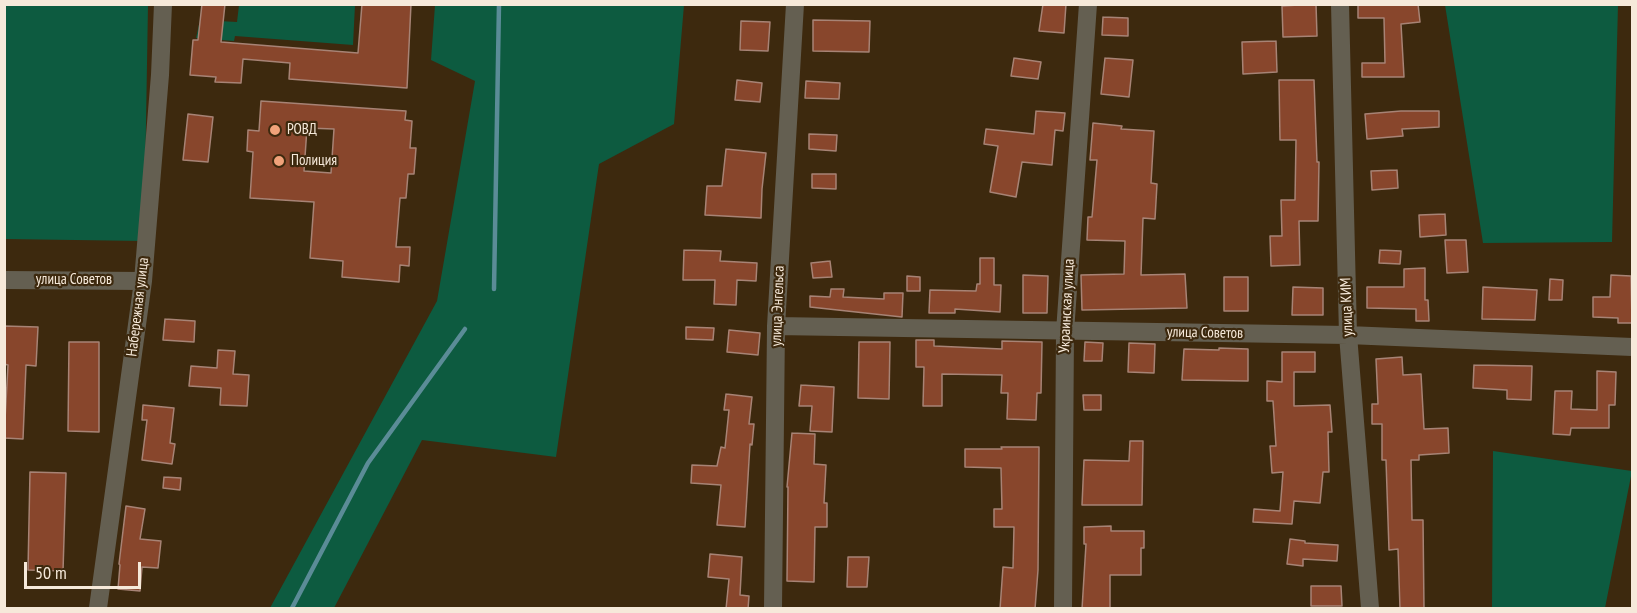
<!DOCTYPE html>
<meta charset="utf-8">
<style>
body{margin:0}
#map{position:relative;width:1637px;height:613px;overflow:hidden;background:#3d290e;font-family:"PT Sans Narrow",sans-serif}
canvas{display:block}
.frame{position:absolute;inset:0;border:6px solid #f6e9da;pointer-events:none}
.scale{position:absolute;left:24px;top:562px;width:117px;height:27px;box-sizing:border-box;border:3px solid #f6e9da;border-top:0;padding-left:8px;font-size:18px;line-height:21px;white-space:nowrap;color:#f6e9da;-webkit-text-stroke:4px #3d290e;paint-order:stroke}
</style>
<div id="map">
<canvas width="1637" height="613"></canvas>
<div class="frame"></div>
<div class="scale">50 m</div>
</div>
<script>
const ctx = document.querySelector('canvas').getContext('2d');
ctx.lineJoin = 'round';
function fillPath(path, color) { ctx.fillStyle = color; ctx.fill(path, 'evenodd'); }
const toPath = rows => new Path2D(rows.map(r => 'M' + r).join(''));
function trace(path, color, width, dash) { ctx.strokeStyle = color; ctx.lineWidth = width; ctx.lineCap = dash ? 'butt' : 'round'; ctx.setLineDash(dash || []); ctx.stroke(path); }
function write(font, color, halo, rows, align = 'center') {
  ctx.font = font + ' "PT Sans Narrow",sans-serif'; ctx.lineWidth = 4.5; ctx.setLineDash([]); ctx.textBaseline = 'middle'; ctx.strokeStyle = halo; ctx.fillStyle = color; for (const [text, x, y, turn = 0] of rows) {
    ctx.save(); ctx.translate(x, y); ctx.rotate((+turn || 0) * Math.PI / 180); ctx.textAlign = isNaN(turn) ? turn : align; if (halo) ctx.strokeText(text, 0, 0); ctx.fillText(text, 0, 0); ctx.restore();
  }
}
const green = toPath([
 [4,5,148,5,144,241,5,239],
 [239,5,355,5,353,45,235,36,234,41,196,38,200,20,237,22],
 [435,5,684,5,674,124,599,164,556,457,422,440,334,608,270,608,437,301,475,81,431,60],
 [1445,5,1618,5,1612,242,1483,243],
 [1493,451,1632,471,1605,608,1492,608]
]);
const stream = toPath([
 [494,289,499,4],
 [292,608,368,463,465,329]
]);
const building = toPath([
 [202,4,225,4,221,42,358,53,362,4,411,4,407,88,289,79,290,63,243,59,241,83,215,82,216,77,190,75,193,40,198,40,202,4],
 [1043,4,1066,4,1064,33,1039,31,1043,4],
 [1316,4,1317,36,1283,37,1282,6,1316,4],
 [1358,4,1418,4,1420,22,1401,24,1404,77,1362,77,1362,63,1385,63,1384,18,1358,18,1358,4],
 [1103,17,1128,18,1128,36,1102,35,1103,17],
 [813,20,870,21,869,52,813,51,813,20],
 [741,21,770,22,768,51,740,50,741,21],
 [1276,41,1277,72,1243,74,1242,42,1276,41],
 [1014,58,1041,62,1038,79,1011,76,1014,58],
 [1105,58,1133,60,1129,97,1101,94,1105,58],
 [737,80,762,83,760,102,735,100,737,80],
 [1279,80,1314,80,1317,162,1319,162,1318,221,1299,221,1300,265,1271,266,1270,236,1282,236,1281,200,1295,200,1296,140,1280,140,1279,80],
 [806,81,840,83,839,99,805,98,806,81],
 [261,101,406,111,405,120,412,121,410,148,416,148,414,174,408,174,406,198,400,198,396,247,410,247,409,266,400,265,399,282,342,277,343,261,310,258,314,202,250,198,253,152,247,151,248,130,259,131,261,101],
 [307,128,334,129,331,173,304,171,307,128],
 [1036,111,1065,113,1063,131,1055,130,1052,165,1022,162,1016,197,990,192,998,146,984,144,986,129,1034,134,1036,111],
 [1401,111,1439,111,1439,127,1402,129,1403,136,1367,139,1365,114,1401,111],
 [188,114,213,117,208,162,183,160,188,114],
 [1093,123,1122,126,1121,129,1154,131,1151,183,1157,184,1155,219,1143,218,1141,275,1185,274,1187,308,1082,310,1081,275,1124,274,1125,241,1087,240,1088,217,1092,217,1097,160,1090,160,1093,123],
 [809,134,837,135,836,151,809,149,809,134],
 [726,149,766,153,762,189,761,218,705,215,707,186,722,186,726,149],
 [1397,170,1398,188,1372,190,1371,171,1397,170],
 [812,174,836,174,836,189,812,188,812,174],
 [1445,214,1446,235,1420,237,1419,215,1445,214],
 [1445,240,1466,240,1468,272,1447,273,1445,240],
 [684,250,721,251,720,261,757,263,756,281,737,280,736,305,714,304,715,280,683,280,684,250],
 [1380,250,1401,251,1400,264,1379,263,1380,250],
 [980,258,994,258,994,285,1001,285,1000,312,955,309,955,313,929,313,930,290,976,291,977,284,980,284,980,258],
 [830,261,832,277,813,278,811,263,830,261],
 [1425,268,1425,300,1428,300,1429,321,1416,321,1416,309,1367,308,1367,287,1404,287,1404,269,1425,268],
 [1023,275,1048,276,1047,313,1023,313,1023,275],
 [1611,275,1631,276,1632,323,1618,323,1618,318,1593,317,1593,297,1610,297,1611,275],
 [907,276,920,277,920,291,907,291,907,276],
 [1224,277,1248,277,1248,311,1224,311,1224,277],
 [1550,279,1563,280,1562,300,1549,300,1550,279],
 [1293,287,1323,288,1323,315,1292,315,1293,287],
 [1483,287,1537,290,1535,320,1482,319,1483,287],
 [831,289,844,289,843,297,884,299,884,293,903,293,902,317,810,307,810,296,830,297,831,289],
 [165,319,195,321,194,342,163,340,165,319],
 [4,326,38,327,36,366,26,365,23,439,4,438,8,365,4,364,4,326],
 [686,327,714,328,713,340,686,339,686,327],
 [729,330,760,333,758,355,727,352,729,330],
 [916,340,934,340,934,346,1002,349,1002,341,1042,342,1041,393,1037,393,1036,420,1007,419,1008,393,1001,393,1002,375,942,374,942,406,923,406,924,367,916,367,916,340],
 [69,342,99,342,99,432,68,431,69,342],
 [859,342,890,342,889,399,858,398,859,342],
 [1085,342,1103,343,1102,361,1084,361,1085,342],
 [1129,343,1155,344,1154,373,1128,372,1129,343],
 [1219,348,1248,349,1248,381,1182,380,1184,349,1219,350,1219,348],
 [218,350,235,351,233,374,249,375,247,406,220,405,221,388,189,386,191,366,217,368,218,350],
 [1282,352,1315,352,1315,372,1294,372,1294,406,1330,405,1332,432,1328,432,1329,472,1323,472,1320,503,1294,501,1292,524,1253,522,1254,509,1280,511,1283,472,1272,473,1270,446,1276,446,1273,401,1267,401,1267,381,1282,382,1282,352],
 [1402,357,1403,375,1421,374,1424,429,1448,428,1449,453,1419,455,1419,460,1411,460,1412,520,1423,520,1424,609,1400,609,1398,549,1389,550,1386,460,1382,460,1382,424,1372,424,1372,404,1378,404,1376,359,1402,357],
 [1474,365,1532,366,1531,400,1507,399,1507,390,1473,388,1474,365],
 [1597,371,1616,372,1615,405,1609,405,1609,428,1571,428,1570,435,1553,434,1555,391,1572,391,1571,409,1597,410,1597,371],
 [801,385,834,387,832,432,810,431,812,406,799,406,801,385],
 [726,394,752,397,749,424,754,424,752,445,750,444,745,527,717,525,721,485,691,483,692,465,717,466,721,447,725,448,729,410,724,410,726,394],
 [1083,395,1101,395,1101,410,1084,410,1083,395],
 [143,405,174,408,170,443,175,444,172,464,142,460,147,420,142,420,143,405],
 [792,433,815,434,814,464,826,465,824,503,827,503,827,527,815,527,814,582,787,581,788,487,787,487,792,433],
 [1130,441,1143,441,1142,505,1082,505,1084,460,1129,461,1130,441],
 [1001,447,1039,447,1038,570,1035,609,1000,609,1003,567,1013,568,1014,527,994,527,994,509,1002,509,1001,468,965,467,965,449,1002,449,1001,447],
 [30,472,66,473,63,571,28,570,30,472],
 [164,477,181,478,180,490,163,488,164,477],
 [126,506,145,509,140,539,161,541,158,568,142,567,140,591,118,589,120,565,119,564,126,506],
 [1111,526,1111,531,1144,531,1144,548,1141,548,1141,575,1110,575,1110,609,1082,609,1086,544,1084,544,1084,527,1111,526],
 [1290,539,1305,541,1305,543,1338,545,1337,561,1303,559,1303,566,1287,564,1290,539],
 [710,554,742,557,740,595,749,596,748,609,726,609,729,579,708,577,710,554],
 [848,557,869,557,867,587,847,587,848,557],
 [1311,586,1341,586,1342,606,1311,606,1311,586]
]);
const minor = toPath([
 [1340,4,1348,335,1370,608],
 [4,280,143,281],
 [776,326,1348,335,1632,347],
 [98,608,143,281,160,75,163,4],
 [773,608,776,326,795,4],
 [1063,608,1065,332,1088,4]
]);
const markers = [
 [275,130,6,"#f0a27a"],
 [279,161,6,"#f0a27a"]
];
const poiNames = [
 ["РОВД",287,130],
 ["Полиция",291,161]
];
const streetNames = [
 ["улица Советов",74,280],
 ["улица Энгельса",778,306,-88],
 ["Украинская улица",1067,306,-87],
 ["Набережная улица",138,307,-83],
 ["улица КИМ",1347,307,-92],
 ["улица Советов",1205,333,1]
];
fillPath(green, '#0d5b40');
trace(stream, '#5b8c97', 4.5);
fillPath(building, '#88462c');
trace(building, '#a78375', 1.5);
trace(minor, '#645f51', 18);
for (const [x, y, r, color] of markers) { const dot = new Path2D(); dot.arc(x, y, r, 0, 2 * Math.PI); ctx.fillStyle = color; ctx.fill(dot); trace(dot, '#3d290e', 2); }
write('15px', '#f6e9da', '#3d290e', poiNames, 'left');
write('15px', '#f6e9da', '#3d290e', streetNames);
</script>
